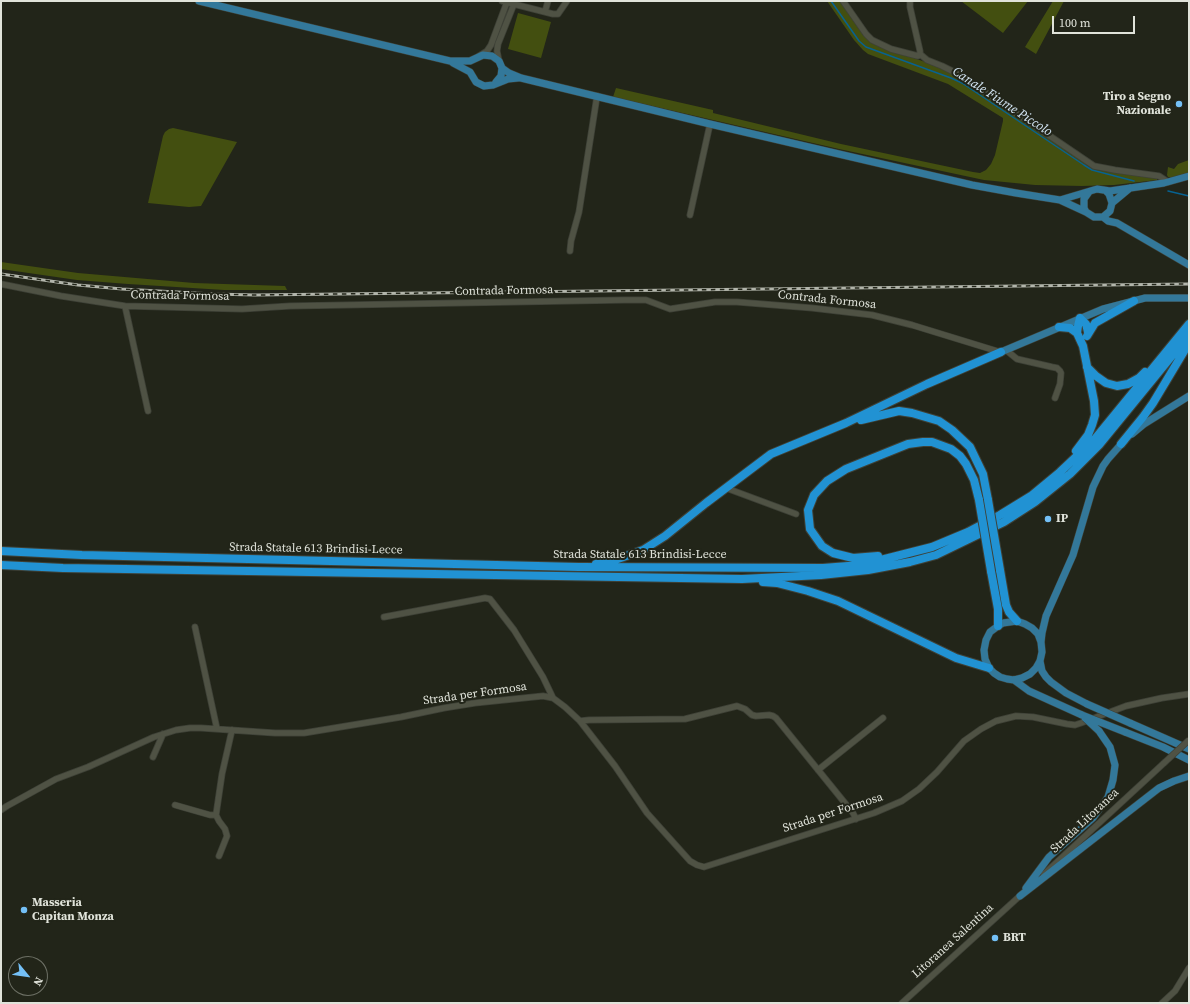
<!DOCTYPE html>
<style>
body{margin:0}
#map{position:relative;width:1190px;height:1004px;overflow:hidden;background:#222519;font-family:"Source Serif 4",serif}
canvas{display:block}
.frame{position:absolute;inset:0;border:2px solid #e0e3da;pointer-events:none}
.north{position:absolute;left:8px;top:956px;width:40px;height:40px;box-sizing:border-box;background:#222519;border:1px solid #6e7166;border-radius:50%;rotate:119deg;font-size:11px;font-weight:700;line-height:16px;text-align:center;color:#e0e3da}
.north::after{content:'';display:block;margin:auto;width:14px;height:18px;background:#74c0f6;clip-path:polygon(50% 0,100% 100%,50% 72%,0 100%)}
.scale{position:absolute;left:1052px;top:16px;width:83px;height:18px;box-sizing:border-box;border:2px solid #e0e3da;border-top:0;padding-left:5px;font-size:12px;line-height:14px;white-space:nowrap;color:#e0e3da;-webkit-text-stroke:3px #222519;paint-order:stroke}
</style>
<div id="map">
<canvas width="1190" height="1004"></canvas>
<div class="frame"></div>
<div class="north">N</div>
<div class="scale">100 m</div>
</div>
<script>
const ctx = document.querySelector('canvas').getContext('2d');
ctx.lineJoin = 'round';
function fillPath(path, color) { ctx.fillStyle = color; ctx.fill(path, 'evenodd'); }
const toPath = rows => new Path2D(rows.map(r => 'M' + r).join(''));
function trace(path, color, width, dash) { ctx.strokeStyle = color; ctx.lineWidth = width; ctx.lineCap = dash ? 'butt' : 'round'; ctx.setLineDash(dash || []); ctx.stroke(path); }
function write(font, color, halo, rows, align = 'center') {
  ctx.font = font + ' "Source Serif 4",serif'; ctx.lineWidth = 4; ctx.setLineDash([]); ctx.textBaseline = 'middle'; ctx.strokeStyle = halo; ctx.fillStyle = color; for (const [text, x, y, turn = 0] of rows) {
    ctx.save(); ctx.translate(x, y); ctx.rotate((+turn || 0) * Math.PI / 180); ctx.textAlign = isNaN(turn) ? turn : align; if (halo) ctx.strokeText(text, 0, 0); ctx.fillText(text, 0, 0); ctx.restore();
  }
}
const green = toPath([
 [827,1,840,1,866,37,882,47,934,65,959,77,1083,161,1157,178,1157,180,1114,185,1082,186,1035,185,984,180,839,149,613,97,616,88,713,110,713,113,841,144,973,172,980,173,986,170,991,164,995,155,1003,121,1003,118,948,84,868,54,863,50,854,40],
 [961,1,1028,1,1003,33],
 [1053,1,1064,1,1036,54,1025,47],
 [518,13,551,22,541,58,508,49],
 [173,128,237,142,201,206,189,207,148,203,163,136,165,132,169,129],
 [1189,160,1189,173,1174,177,1168,177,1167,175,1168,167,1174,169,1178,164],
 [1,262,78,273,194,283,285,286,287,290,224,290,128,284,77,280,1,269]
]);
const stream = toPath([
 [831,1,859,41,866,47,951,78,962,83,1084,165,1092,170,1134,181],
 [1168,191,1189,196]
]);
const minor = toPath([
 [502,1,553,14,558,14,567,1],
 [843,1,866,34,872,40,891,49,914,55,918,56,920,54],
 [910,1,910,7,920,51,920,54],
 [545,12,548,1],
 [920,54,927,60,942,66,960,75,1094,166,1115,170,1159,176,1168,182],
 [479,56,487,51,491,45,507,2],
 [499,61,497,51,498,44,514,4],
 [690,215,710,124],
 [570,251,571,241,579,212,597,96],
 [1,284,61,296,125,306,242,309,290,306,624,300,646,300,670,309,715,302,737,302,812,308,872,315,912,325,1000,352],
 [125,306,148,411],
 [1006,350,1017,359,1052,367,1057,368,1060,371,1061,373,1060,384,1055,398],
 [726,488,796,514],
 [384,617,485,598,490,599,514,630,543,677,553,698],
 [195,627,217,729],
 [580,721,589,720,685,719,737,706,745,709,752,715,756,716,769,715,773,716,776,718,853,813,856,819],
 [153,757,163,734],
 [818,770,883,718],
 [175,805,210,815,216,815],
 [1,810,7,806,56,779,88,767,154,737,176,730,190,728,201,728,275,733,304,733,401,717,444,708,475,703,543,696,553,698,565,707,580,721,615,766,647,813,690,861,697,865,704,867,874,813,902,801,919,789,937,772,964,741,981,729,996,721,1016,716,1033,717,1067,724,1075,725,1081,723,1126,706,1162,698,1189,694],
 [219,856,227,836,225,829,219,821,216,815,222,774,232,730],
 [1044,874,1164,763],
 [902,1003,1023,893],
 [1162,1003,1175,991,1189,968]
]);
const major = toPath([
 [199,1,450,61,470,61,483,55,492,56,499,61,502,68,501,76,496,82],
 [453,63,470,72,476,82,484,86,493,85,508,79,518,78],
 [502,68,509,73,521,78,710,124,972,185,1016,193,1060,200,1086,212,1094,217,1103,217,1110,211,1112,203,1109,194,1106,191],
 [1060,200,1097,189,1110,191,1164,183,1189,176],
 [1112,203,1130,188],
 [1086,212,1084,208,1084,199,1089,192],
 [1103,217,1108,221,1117,223,1189,265],
 [1001,352,1103,309,1145,298,1189,298],
 [1132,434,1144,424,1189,396],
 [1041,642,1038,634,1032,628,1025,624,1017,621,1003,623,998,626,990,632,986,640,984,650,985,659,989,668,994,673,1000,677,1007,679,1014,680,1022,678,1030,674,1036,668,1040,661,1042,652,1041,642,1042,633,1046,616,1073,555,1093,487,1103,466,1108,459,1124,441],
 [1040,661,1042,671,1046,677,1051,682,1066,693,1087,704],
 [1014,680,1029,691,1082,715],
 [1130,723,1189,749],
 [1125,732,1163,747,1189,760],
 [1026,888,1049,857,1093,818,1108,797,1113,780,1115,765,1110,747,1099,731],
 [1020,896,1159,788,1174,781,1189,776]
]);
const highway = toPath([
 [1059,327,1070,328,1077,333],
 [1087,336,1095,323,1134,301],
 [1087,367,1096,376,1106,383,1117,386,1128,384,1139,378,1145,372],
 [861,420,899,411,912,413,939,421,952,430,970,447,983,474,988,500],
 [1121,444,1143,417,1153,403,1189,343],
 [1076,451,1088,435,1092,425,1095,415,1094,401,1083,346,1077,333,1078,326,1080,318,1086,324,1088,332],
 [1,551,82,555,579,567,823,568,861,565,932,547,968,532,1000,515,1031,496,1060,472,1094,440,1189,324],
 [878,556,853,558,833,553,822,546,810,529,808,510,814,495,827,481,846,469,908,444,923,442,932,442,951,449,960,456,966,464,974,480,979,500],
 [596,564,615,560,643,550,665,536,706,503,771,454,846,423,927,384,1001,352],
 [1,565,63,568,742,579,821,575,868,570,910,562,936,555,1004,522,1035,502,1070,474,1099,445,1189,335],
 [1000,570,1006,605,1009,612,1017,621],
 [991,571,998,609,998,626],
 [763,582,777,583,808,591,838,601,956,658,989,668]
]);
const rail = toPath([
 [1,274,78,285,122,289,213,294,255,295,1189,284]
]);
const minorBridge = toPath([
 [1164,763,1189,740]
]);
const majorBridge = toPath([
 [1087,704,1130,723],
 [1082,715,1125,732],
 [1085,718,1099,731]
]);
const highwayBridge = toPath([
 [979,500,991,571],
 [988,500,1000,570]
]);
const markers = [
 [1179,104,4,"#74c0f6"],
 [1048,519,4,"#74c0f6"],
 [24,910,4,"#74c0f6"],
 [995,938,4,"#74c0f6"]
];
const poiNames = [
 ["Tiro a Segno",1171,97,"right"],
 ["Nazionale",1171,111,"right"],
 ["IP",1056,519],
 ["Masseria",32,903],
 ["Capitan Monza",32,917],
 ["BRT",1003,938]
];
const streetNames = [
 ["Contrada Formosa",504,291,-1],
 ["Contrada Formosa",180,296,1],
 ["Contrada Formosa",827,300,6],
 ["Strada Statale 613 Brindisi-Lecce",316,549,1],
 ["Strada Statale 613 Brindisi-Lecce",640,555],
 ["Strada per Formosa",475,694,-8],
 ["Strada per Formosa",833,813,-18],
 ["Strada Litoranea",1085,821,-43],
 ["Litoranea Salentina",953,941,-42]
];
const waterNames = [
 ["Canale Fiume Piccolo",1002,102,33]
];
fillPath(green, '#434f10');
trace(stream, '#076291', 1.5);
trace(minor, '#3e4137', 7);
trace(major, '#3e4137', 8);
trace(highway, '#3e4137', 10);
trace(minor, '#4f5244', 5.5);
trace(major, '#33789a', 7);
trace(highway, '#2192d3', 8);
trace(rail, '#b2b5ab', 3);
trace(rail, '#222519', 1.5, [4.5]);
trace(minorBridge, '#3e4137', 7, []);
trace(majorBridge, '#3e4137', 8, []);
trace(highwayBridge, '#3e4137', 10, []);
trace(minorBridge, '#4f5244', 5.5);
trace(majorBridge, '#33789a', 7);
trace(highwayBridge, '#2192d3', 8);
for (const [x, y, r, color] of markers) { const dot = new Path2D(); dot.arc(x, y, r, 0, 2 * Math.PI); ctx.fillStyle = color; ctx.fill(dot); trace(dot, '#222519', 1.5); }
write('bold 12px', '#e0e3da', '#222519', poiNames, 'left');
write('12px', '#e0e3da', '#222519', streetNames);
write('italic 13px', '#d2e4f2', '#222519', waterNames);
</script>
